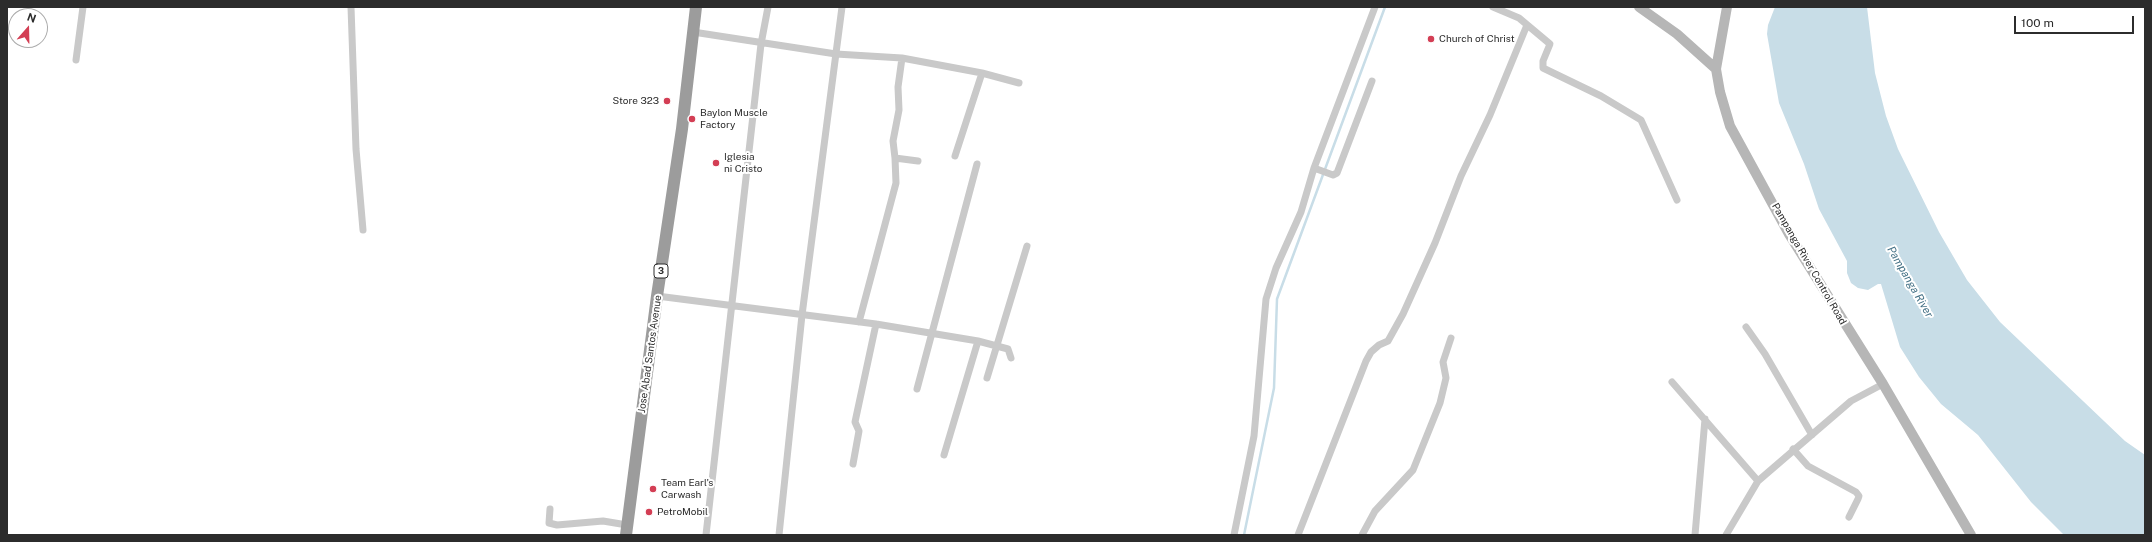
<!DOCTYPE html>
<style>
body{margin:0}
#map{position:relative;width:2152px;height:542px;overflow:hidden;background:#fff;font-family:"Public Sans",sans-serif}
canvas{display:block}
.frame{position:absolute;inset:0;border:8px solid #2c2c2c;pointer-events:none}
.north{position:absolute;left:8px;top:8px;width:40px;height:40px;box-sizing:border-box;background:#fff;border:1px solid #ababab;border-radius:50%;rotate:20deg;font-size:11px;font-weight:700;line-height:16px;text-align:center;color:#2c2c2c}
.north::after{content:'';display:block;margin:auto;width:14px;height:18px;background:#d33e54;clip-path:polygon(50% 0,100% 100%,50% 72%,0 100%)}
.scale{position:absolute;left:2014px;top:16px;width:120px;height:18px;box-sizing:border-box;border:2px solid #2c2c2c;border-top:0;padding-left:5px;font-size:12px;line-height:14px;white-space:nowrap;color:#2c2c2c;-webkit-text-stroke:3px #fff;paint-order:stroke}
</style>
<div id="map">
<canvas width="2152" height="542"></canvas>
<div class="frame"></div>
<div class="north">N</div>
<div class="scale">100 m</div>
</div>
<script>
const ctx = document.querySelector('canvas').getContext('2d');
ctx.lineJoin = 'round';
function fillPath(path, color) { ctx.fillStyle = color; ctx.fill(path, 'evenodd'); }
const toPath = rows => new Path2D(rows.map(r => 'M' + r).join(''));
function trace(path, color, width, dash) { ctx.strokeStyle = color; ctx.lineWidth = width; ctx.lineCap = dash ? 'butt' : 'round'; ctx.setLineDash(dash || []); ctx.stroke(path); }
function write(font, color, halo, rows, align = 'center') {
  ctx.font = font + ' "Public Sans",sans-serif'; ctx.lineWidth = 4; ctx.setLineDash([]); ctx.textBaseline = 'middle'; ctx.strokeStyle = halo; ctx.fillStyle = color; for (const [text, x, y, turn = 0] of rows) {
    ctx.save(); ctx.translate(x, y); ctx.rotate((+turn || 0) * Math.PI / 180); ctx.textAlign = isNaN(turn) ? turn : align; if (halo) ctx.strokeText(text, 0, 0); ctx.fillText(text, 0, 0); ctx.restore();
  }
}
const water = toPath([
 [1775,7,1867,7,1875,73,1886,116,1898,149,1939,232,1967,280,2000,322,2125,441,2145,455,2145,535,2064,535,2031,502,1978,435,1941,404,1919,377,1900,347,1881,284,1878,284,1868,290,1858,288,1851,283,1847,273,1847,261,1819,209,1804,164,1779,103,1767,34,1768,25]
]);
const stream = toPath([
 [1244,535,1274,388,1277,299,1385,7]
]);
const minor = toPath([
 [351,7,356,149,363,230],
 [1493,7,1519,18,1550,44,1543,61,1543,68,1601,96,1641,120,1677,200],
 [693,32,836,54,902,58,982,73,1019,83],
 [902,58,898,87,899,110,893,141,895,158,918,161],
 [76,60,83,7],
 [955,156,982,73],
 [1314,168,1333,175,1337,173,1372,81],
 [657,296,876,324,978,341,1008,349,1011,358],
 [859,322,896,183,895,158],
 [1746,327,1765,354,1812,435],
 [987,378,1027,246],
 [1672,382,1758,481],
 [917,389,977,164],
 [1793,449,1808,466,1856,492,1859,496,1858,499,1849,517],
 [944,455,978,341],
 [853,464,859,431,855,422,876,324],
 [550,509,549,523,557,525,603,521,627,525],
 [706,535,761,44,768,7],
 [779,535,802,315,842,7],
 [1234,535,1254,436,1266,299,1276,268,1301,212,1314,168,1375,7],
 [1298,535,1366,361,1371,352,1379,345,1388,341,1403,314,1435,243,1461,176,1490,115,1527,25],
 [1362,535,1375,511,1413,470,1440,403,1446,378,1443,362,1451,338],
 [1695,535,1705,419],
 [1726,535,1758,481,1851,401,1883,384]
]);
const secondary = toPath([
 [1639,7,1677,34,1716,69],
 [1727,7,1716,69,1720,92,1730,126,1789,234,1883,384,1971,535]
]);
const trunk = toPath([
 [626,535,657,296,682,129,696,7]
]);
const markers = [
 [1431,39,4,"#d33e54"],
 [667,101,4,"#d33e54"],
 [692,119,4,"#d33e54"],
 [716,163,4,"#d33e54"],
 [653,489,4,"#d33e54"],
 [649,512,4,"#d33e54"]
];
const shields = [
 [661,271,14]
];
const shieldNames = [
 ["3",661,271]
];
const poiNames = [
 ["Church of Christ",1439,39],
 ["Store 323",659,101,"right"],
 ["Baylon Muscle",700,113],
 ["Factory",700,125],
 ["Iglesia",724,157],
 ["ni Cristo",724,169],
 ["Team Earl's",661,483],
 ["Carwash",661,495],
 ["PetroMobil",657,512]
];
const streetNames = [
 ["Pampanga River Control Road",1809,264,60],
 ["Jose Abad Santos Avenue",650,354,-82]
];
const waterNames = [
 ["Pampanga River",1910,282,60]
];
fillPath(water, '#c8dde7');
trace(stream, '#c8dde7', 2.5);
trace(minor, '#c9c9c9', 7);
trace(secondary, '#b6b6b6', 10);
trace(trunk, '#9c9c9c', 12);
for (const [x, y, r, color] of markers) { const dot = new Path2D(); dot.arc(x, y, r, 0, 2 * Math.PI); ctx.fillStyle = color; ctx.fill(dot); trace(dot, '#fff', 1.5); }
for (const [x, y, w] of shields) { const box = new Path2D(); box.roundRect(x - w / 2, y - 7, w, 14, 3); ctx.fillStyle = '#fff'; ctx.fill(box); trace(box, '#2c2c2c', 1); }
write('bold 9px', '#2c2c2c', null, shieldNames);
write('10px', '#2c2c2c', '#fff', poiNames, 'left');
write('10px', '#2c2c2c', '#fff', streetNames);
write('italic 11px', '#437085', '#fff', waterNames);
</script>
